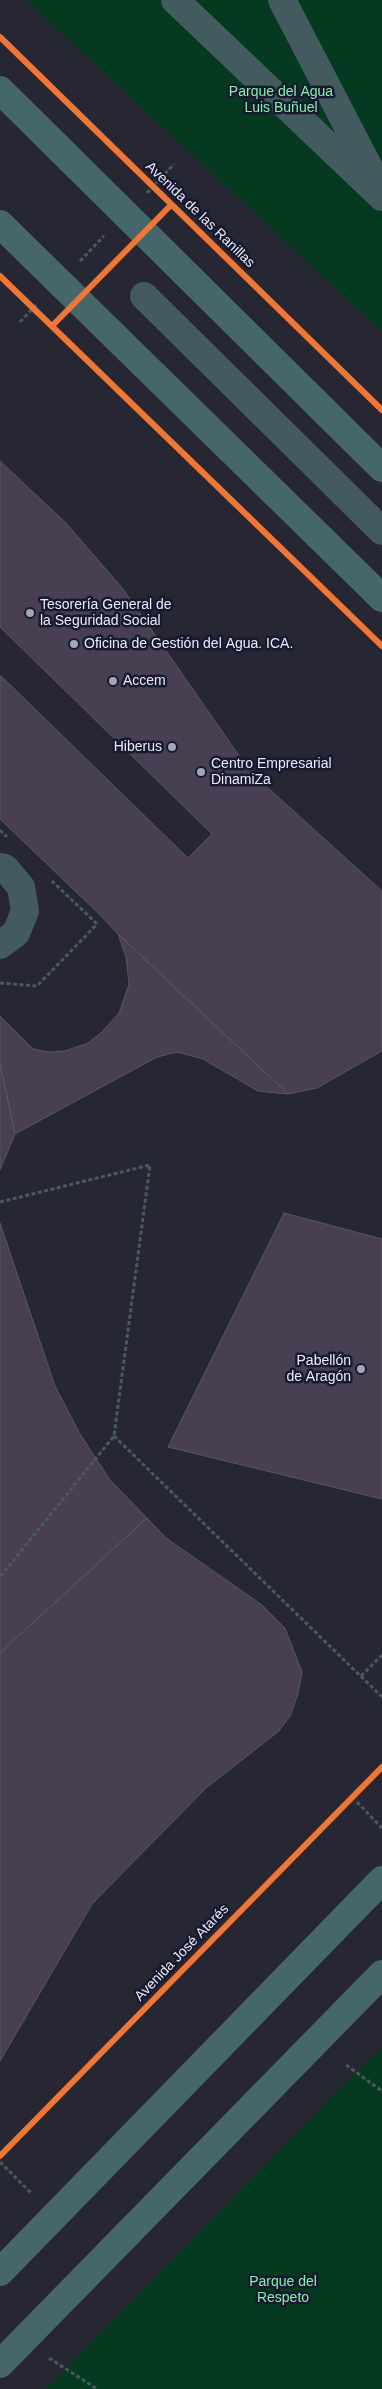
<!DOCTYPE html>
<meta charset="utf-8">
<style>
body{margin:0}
canvas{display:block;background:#272733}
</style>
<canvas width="382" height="2389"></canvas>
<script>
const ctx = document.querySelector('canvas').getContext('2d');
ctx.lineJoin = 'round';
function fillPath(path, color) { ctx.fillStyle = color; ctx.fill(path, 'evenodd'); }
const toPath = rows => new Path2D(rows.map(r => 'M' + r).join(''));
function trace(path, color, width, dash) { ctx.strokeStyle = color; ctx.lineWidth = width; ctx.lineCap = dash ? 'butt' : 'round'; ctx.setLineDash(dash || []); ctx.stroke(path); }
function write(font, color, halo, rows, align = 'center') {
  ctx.font = font + ' Helvetica,sans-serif'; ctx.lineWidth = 5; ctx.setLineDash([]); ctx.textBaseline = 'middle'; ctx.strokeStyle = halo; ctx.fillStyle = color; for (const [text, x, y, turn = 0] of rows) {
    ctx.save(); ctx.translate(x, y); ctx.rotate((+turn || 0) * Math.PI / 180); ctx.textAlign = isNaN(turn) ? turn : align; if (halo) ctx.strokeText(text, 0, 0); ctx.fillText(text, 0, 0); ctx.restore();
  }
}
const green = toPath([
 [26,0,382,0,382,332],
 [382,2048,382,2389,46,2389,365,2063]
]);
const building = toPath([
 [0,461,66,523,123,589,240,757,266,786,382,891,382,1050,380,1052,317,1088,288,1094,118,934,96,911,0,819,0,675,188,858,212,834,0,627,0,461],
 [118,934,288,1094,258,1091,203,1059,177,1052,157,1057,15,1134,0,1063,0,1016,33,1049,49,1052,65,1051,88,1043,101,1033,119,1013,126,993,129,984,126,957,118,934],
 [0,1063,15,1134,0,1170,0,1063],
 [284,1213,382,1239,382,1499,168,1447,284,1213],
 [0,1223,55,1386,80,1434,110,1480,147,1518,0,1653,0,1223],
 [147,1518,166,1538,262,1605,285,1628,302,1672,298,1694,290,1716,279,1731,206,1788,92,1904,0,2061,0,1653,147,1518]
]);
const path = toPath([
 [147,193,174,164],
 [80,261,104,236],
 [20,322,37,304],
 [0,830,7,837],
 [0,983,37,986,97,924,52,881],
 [0,1202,150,1165,114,1436,0,1577],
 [114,1436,382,1697],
 [361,1676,382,1655],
 [357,1802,382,1828],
 [346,2065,382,2091],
 [0,2162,31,2193],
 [49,2358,97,2389]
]);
const minor = toPath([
 [175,0,382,197],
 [282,0,376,181],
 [144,296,382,531],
 [0,867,5,868,21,887,25,911,16,933,0,945]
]);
const major = toPath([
 [0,90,382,468],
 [0,224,382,598],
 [0,2272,382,1880],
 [0,2364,382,1974]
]);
const cycleway = toPath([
 [0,37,382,410],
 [0,276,382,646],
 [52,326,171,205],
 [0,2156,382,1767]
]);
const markers = [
 [30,613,5,"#a5a6b4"],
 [74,644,5,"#a5a6b4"],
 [113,681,5,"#a5a6b4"],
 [172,747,5,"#a5a6b4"],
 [201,772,5,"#a5a6b4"],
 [361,1369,5,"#a5a6b4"]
];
const parkNames = [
 ["Parque del Agua",281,92],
 ["Luis Buñuel",281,108],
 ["Parque del",283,2282],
 ["Respeto",283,2298]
];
const streetNames = [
 ["Avenida de las Ranillas",200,215,44],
 ["Avenida José Atarés",182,1953,-46]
];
const poiNames = [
 ["Tesorería General de",40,605],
 ["la Seguridad Social",40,621],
 ["Oficina de Gestión del Agua. ICA.",84,644],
 ["Accem",123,681],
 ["Hiberus",162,747,"right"],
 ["Centro Empresarial",211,764],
 ["DinamiZa",211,780],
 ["Pabellón",351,1361,"right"],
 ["de Aragón",351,1377,"right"]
];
fillPath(green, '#053a21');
fillPath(building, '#484052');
trace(building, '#57555f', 1);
trace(path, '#49595e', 3, [4, 2.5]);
trace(minor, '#435b5f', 28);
trace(major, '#45666a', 28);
trace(cycleway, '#f07635', 6);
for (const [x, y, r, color] of markers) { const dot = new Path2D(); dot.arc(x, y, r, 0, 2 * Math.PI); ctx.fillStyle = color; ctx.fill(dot); trace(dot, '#18192e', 2); }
write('14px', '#80f2ab', '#18192e', parkNames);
write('14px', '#e9ebfa', '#18192e', streetNames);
write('14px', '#e9ebfa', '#18192e', poiNames, 'left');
</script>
